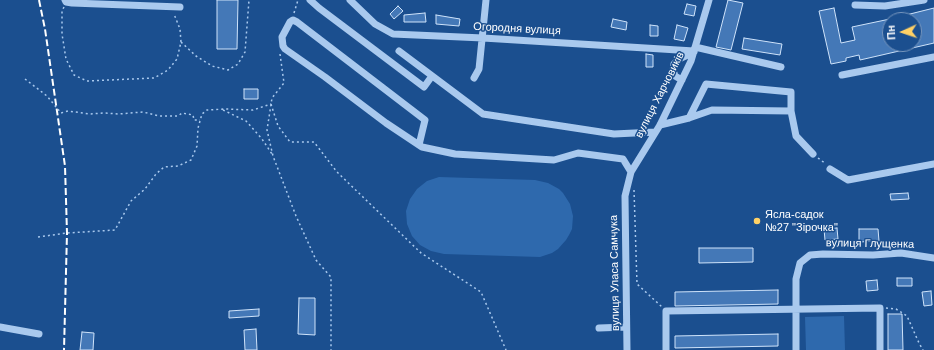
<!DOCTYPE html>
<meta charset="utf-8">
<style>
body{margin:0}
#map{position:relative;width:934px;height:350px;overflow:hidden;background:#1b4f8f;font-family:Arial,sans-serif}
canvas{display:block}
.north{position:absolute;left:882px;top:12px;width:40px;height:40px;box-sizing:border-box;background:#1b4f8f;border:1px solid #7695bc;border-radius:50%;rotate:267deg;font-size:11px;font-weight:700;line-height:16px;text-align:center;color:#fff}
.north::after{content:'';display:block;margin:auto;width:14px;height:18px;background:#ffd166;clip-path:polygon(50% 0,100% 100%,50% 72%,0 100%)}
</style>
<div id="map">
<canvas width="934" height="350"></canvas>
<div class="north">Пн</div>
</div>
<script>
const ctx = document.querySelector('canvas').getContext('2d');
ctx.lineJoin = 'round';
function fillPath(path, color) { ctx.fillStyle = color; ctx.fill(path, 'evenodd'); }
const toPath = rows => new Path2D(rows.map(r => 'M' + r).join(''));
function trace(path, color, width, dash) { ctx.strokeStyle = color; ctx.lineWidth = width; ctx.lineCap = dash ? 'butt' : 'round'; ctx.setLineDash(dash || []); ctx.stroke(path); }
function write(font, color, halo, rows, align = 'center') {
  ctx.font = font + ' Arial,sans-serif'; ctx.lineWidth = 3; ctx.setLineDash([]); ctx.textBaseline = 'middle'; ctx.strokeStyle = halo; ctx.fillStyle = color; for (const [text, x, y, turn = 0] of rows) {
    ctx.save(); ctx.translate(x, y); ctx.rotate((+turn || 0) * Math.PI / 180); ctx.textAlign = isNaN(turn) ? turn : align; if (halo) ctx.strokeText(text, 0, 0); ctx.fillText(text, 0, 0); ctx.restore();
  }
}
const green = toPath([
 [439,177,535,180,548,183,559,189,563,193,570,204,573,216,572,229,569,235,566,240,558,249,552,253,540,257,444,254,431,251,420,245,412,236,407,224,406,211,410,199,417,189,427,181],
 [844,316,845,350,806,350,805,317]
]);
const building = toPath([
 [217,0,238,0,237,49,217,49,217,0],
 [728,0,743,3,731,50,716,47,728,0],
 [687,4,696,6,694,16,684,14,687,4],
 [398,6,403,11,394,19,390,14,398,6],
 [834,8,841,43,855,40,852,27,890,19,890,44,914,44,914,20,894,20,894,18,934,8,934,43,860,60,859,55,846,58,846,61,831,64,819,11,834,8],
 [425,13,426,22,404,22,404,15,425,13],
 [436,15,460,19,459,26,436,24,436,15],
 [613,19,627,22,626,30,611,27,613,19],
 [650,25,658,26,658,36,650,36,650,25],
 [677,25,688,28,684,41,674,39,677,25],
 [744,38,782,44,780,55,742,49,744,38],
 [646,54,653,55,653,67,646,67,646,54],
 [244,89,258,89,258,99,244,99,244,89],
 [908,193,909,199,891,200,890,194,908,193],
 [837,228,838,239,825,240,824,229,837,228],
 [859,229,878,229,879,241,859,242,859,229],
 [699,248,753,248,753,262,699,263,699,248],
 [897,278,912,278,912,286,897,286,897,278],
 [877,280,878,290,867,291,866,281,877,280],
 [778,290,778,304,675,306,675,292,778,290],
 [931,291,932,305,924,306,922,292,931,291],
 [299,298,315,298,315,335,298,334,299,298],
 [259,309,259,316,229,318,229,311,259,309],
 [888,314,902,314,903,350,888,350,888,314],
 [256,329,257,350,245,350,244,330,256,329],
 [82,332,94,333,93,350,80,350,82,332],
 [778,334,778,346,675,348,675,336,778,334]
]);
const path = toPath([
 [64,7,62,11,62,34,66,59,74,75,87,81,154,78,168,70,177,59,181,42,180,29,174,14],
 [294,13,298,0],
 [181,42,196,56,212,66,228,70,238,64,245,52,249,0],
 [280,54,284,83,272,98,267,130,273,156,296,216,316,260,331,277,331,350],
 [25,79,47,96,61,113,68,111,90,114,104,113,119,114,143,112,159,116,178,116,182,113,193,115,194,120,200,120],
 [271,104,278,126,290,142,314,142,337,172,421,253,481,292,506,350],
 [223,110,246,121,262,139,272,154],
 [818,158,826,164],
 [634,190,637,284,662,307],
 [38,237,67,233,115,230,131,201,145,189,156,174,164,167,178,166,191,160,197,146,198,128,202,114,207,110,225,109,253,110,271,104],
 [886,308,896,309,907,316,919,343,923,350]
]);
const minor = toPath([
 [65,0,66,2,72,3,180,7],
 [310,0,319,8,424,87,432,76],
 [350,0,375,24,393,34,483,38,694,51],
 [855,5,885,6,924,0],
 [695,47,781,67],
 [399,51,483,114,614,134,655,132],
 [842,75,934,57],
 [474,78,479,69,486,0],
 [682,80,675,76,673,70,674,64,679,59,694,52],
 [689,118,706,84,791,92,791,111],
 [660,125,689,118,712,110,791,111,796,136,813,154],
 [419,145,425,120,297,22,293,20,290,22,282,37,283,46,285,49,325,77,386,123,422,147,455,154,554,160,578,153,623,159,631,172],
 [830,169,848,180,934,164],
 [0,327,39,334],
 [599,328,626,327],
 [627,350,625,196,631,172,660,125,691,61,709,0],
 [666,350,666,311,880,308,880,350],
 [796,350,796,279,800,263,810,255,823,254,873,255,901,253,934,258]
]);
const rail = toPath([
 [39,0,45,29,65,166,67,233,64,350]
]);
const markers = [
 [757,221,4,"#ffd166"]
];
const streetNames = [
 ["Огородня вулиця",517,29,3],
 ["вулиця Харчовиків",660,95,-63],
 ["вулиця Глущенка",870,244,1],
 ["вулиця Уласа Самчука",615,273,-91]
];
const poiNames = [
 ["Ясла-садок",765,215],
 ["№27 \"Зірочка\"",765,228]
];
fillPath(green, '#2e69ad');
fillPath(building, '#4478b7');
trace(building, '#cfe3fa', 1);
trace(path, '#a9c9ee', 1.5, [2, 3]);
trace(minor, '#a9c9ee', 7);
trace(rail, '#fff', 2, [7, 3]);
for (const [x, y, r, color] of markers) { const dot = new Path2D(); dot.arc(x, y, r, 0, 2 * Math.PI); ctx.fillStyle = color; ctx.fill(dot); trace(dot, '#1b4f8f', 1.5); }
write('11px', '#fff', '#1b4f8f', streetNames);
write('11px', '#fff', '#1b4f8f', poiNames, 'left');
</script>
